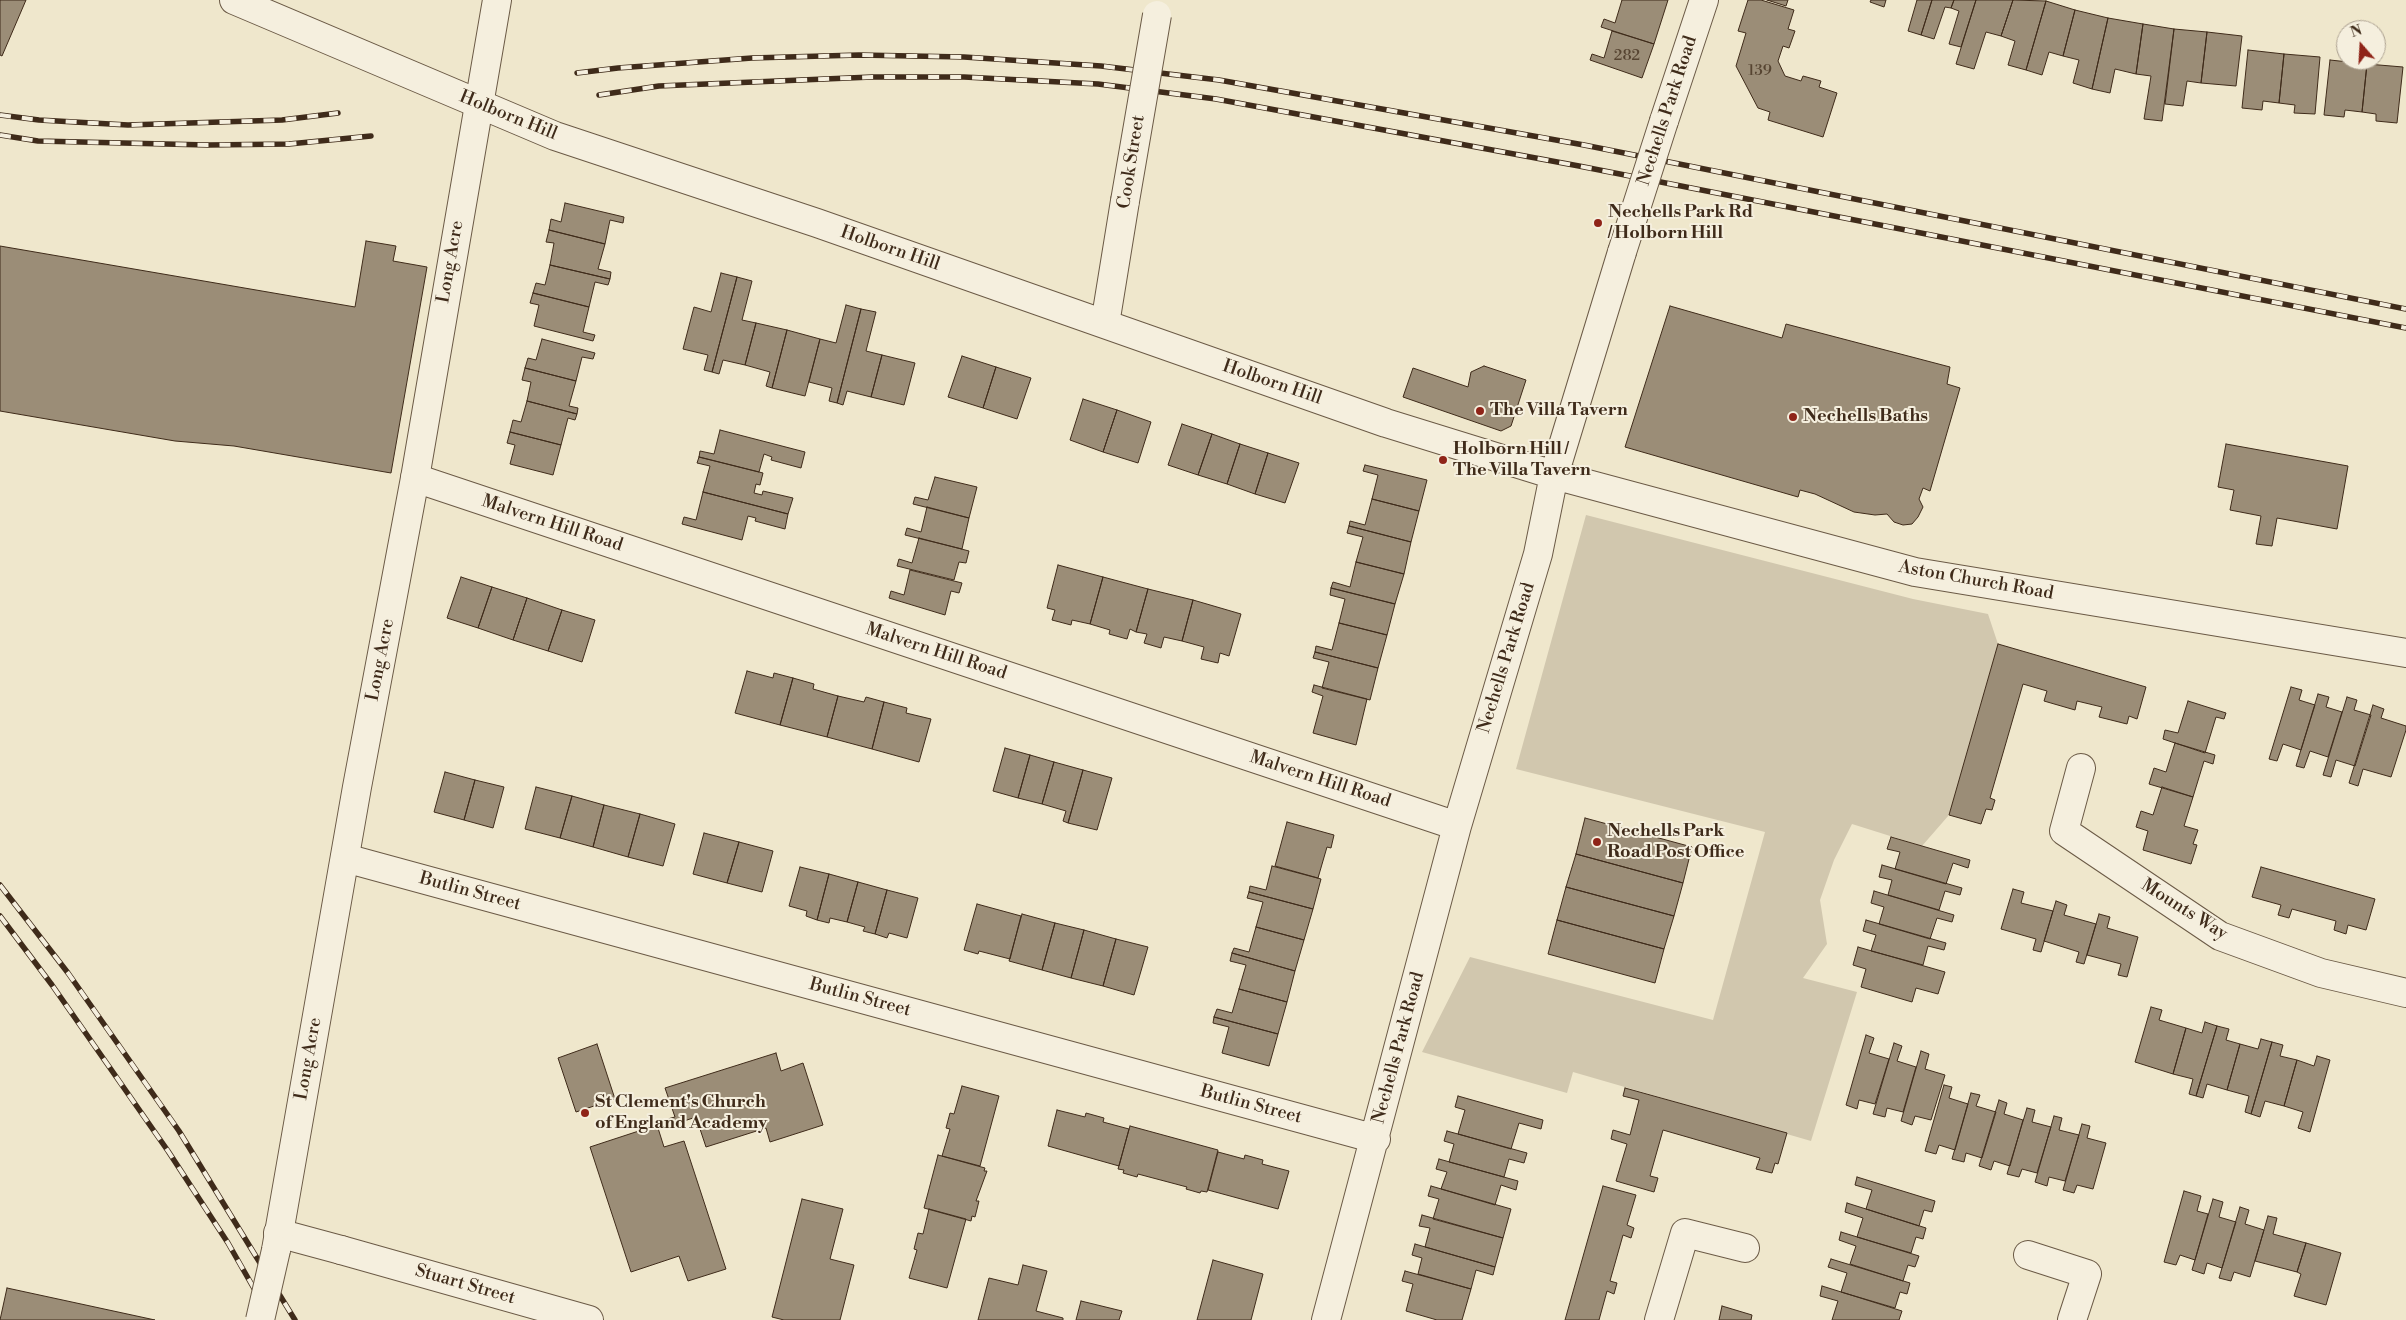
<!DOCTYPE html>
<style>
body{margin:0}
#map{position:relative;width:2406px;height:1320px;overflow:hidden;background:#efe7cc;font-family:"Libre Bodoni",serif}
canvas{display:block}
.north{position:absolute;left:2336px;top:20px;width:50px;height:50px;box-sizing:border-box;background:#f5efde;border:1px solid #aca190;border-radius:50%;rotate:341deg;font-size:14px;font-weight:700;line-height:20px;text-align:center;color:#3f2b1a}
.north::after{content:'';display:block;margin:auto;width:18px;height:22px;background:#8f2418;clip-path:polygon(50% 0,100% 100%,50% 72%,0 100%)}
</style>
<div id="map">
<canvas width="2406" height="1320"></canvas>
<div class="north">N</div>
</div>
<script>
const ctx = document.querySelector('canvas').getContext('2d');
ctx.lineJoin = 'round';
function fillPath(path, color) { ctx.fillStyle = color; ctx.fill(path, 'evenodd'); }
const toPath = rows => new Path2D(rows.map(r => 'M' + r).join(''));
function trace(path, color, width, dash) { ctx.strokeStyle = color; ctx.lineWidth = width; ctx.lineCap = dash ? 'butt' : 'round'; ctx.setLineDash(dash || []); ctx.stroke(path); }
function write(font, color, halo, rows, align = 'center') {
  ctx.font = font + ' "Libre Bodoni",serif'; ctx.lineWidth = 4; ctx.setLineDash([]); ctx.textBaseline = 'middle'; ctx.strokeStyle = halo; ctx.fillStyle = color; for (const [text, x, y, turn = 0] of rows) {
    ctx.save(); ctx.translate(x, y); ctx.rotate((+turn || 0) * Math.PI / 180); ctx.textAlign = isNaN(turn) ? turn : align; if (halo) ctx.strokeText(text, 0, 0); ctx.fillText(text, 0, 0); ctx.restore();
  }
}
const green = toPath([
 [1586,515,1913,599,1988,614,1998,644,1949,815,1922,846,1852,824,1834,860,1820,900,1827,944,1803,978,1857,992,1811,1141,1573,1072,1567,1093,1422,1052,1470,957,1713,1020,1765,832,1516,769]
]);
const building = toPath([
 [0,0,26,0,2,56,0,55,0,0],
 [1622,0,1668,0,1654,44,1601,27,1604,19,1615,23,1622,0],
 [1748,0,1761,0,1794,10,1788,29,1795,31,1789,48,1783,46,1778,61,1785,76,1801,81,1803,76,1821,81,1819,87,1837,93,1823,137,1768,120,1770,112,1758,108,1736,66,1746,33,1738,31,1748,0],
 [1767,0,1788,0,1786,6,1767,0],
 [1871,0,1886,0,1884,7,1870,2,1871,0],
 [1917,0,1932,0,1921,35,1908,31,1917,0],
 [1932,0,1954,0,1951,8,1945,7,1934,39,1921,35,1932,0],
 [1954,0,1976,0,1961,47,1949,44,1959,11,1951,8,1954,0],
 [1976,0,2013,0,2001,36,1986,32,1974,69,1956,64,1976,0],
 [2013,0,2046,1,2026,70,2008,65,2015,41,2001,36,2013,0],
 [2046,1,2075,10,2063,56,2049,52,2042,75,2026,70,2046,1],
 [2075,10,2108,18,2092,89,2073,83,2079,60,2063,56,2075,10],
 [2108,18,2143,24,2136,74,2115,69,2110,93,2092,89,2108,18],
 [2143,24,2174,29,2162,121,2144,119,2151,76,2136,74,2143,24],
 [2174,29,2207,32,2201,83,2187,81,2183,106,2165,104,2174,29],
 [1612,31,1654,44,1642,78,1590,60,1592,54,1604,58,1612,31],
 [2207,32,2242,36,2236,86,2201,83,2207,32],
 [2248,50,2284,54,2279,103,2263,101,2262,110,2242,108,2248,50],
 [2284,54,2320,57,2315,114,2294,113,2295,105,2279,103,2284,54],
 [2330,60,2367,64,2362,112,2345,110,2344,117,2324,115,2330,60],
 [2367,64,2403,67,2397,123,2376,121,2376,114,2362,112,2367,64],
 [565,203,624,217,623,223,610,220,605,244,549,230,551,219,561,222,565,203],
 [549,230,605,244,598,269,611,272,610,279,550,265,554,243,546,242,549,230],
 [366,241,396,246,393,261,427,267,391,473,234,446,175,441,0,411,0,246,355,307,366,241],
 [550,265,610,279,608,285,595,282,589,307,533,293,536,283,545,285,550,265],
 [721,273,737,277,712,372,704,370,708,355,683,349,694,307,711,312,721,273],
 [737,277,752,281,742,320,756,323,745,365,723,360,719,374,712,372,737,277],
 [533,293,589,307,583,332,595,335,593,341,534,326,539,305,530,303,533,293],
 [846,305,861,309,837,403,829,401,832,388,809,382,820,339,836,343,846,305],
 [1670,306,1782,338,1786,324,1950,367,1947,384,1960,388,1930,491,1923,488,1919,499,1923,507,1918,517,1912,524,1903,525,1894,522,1887,514,1875,515,1854,512,1815,494,1800,490,1798,497,1625,447,1670,306],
 [861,309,876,312,866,351,882,355,871,397,847,391,843,405,837,403,861,309],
 [756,323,787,330,772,388,766,386,770,372,745,365,756,323],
 [787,330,820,339,805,396,772,388,787,330],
 [542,339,595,353,593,359,582,357,576,381,525,368,528,358,536,360,542,339],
 [882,355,915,363,904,405,871,397,882,355],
 [962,356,996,367,983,408,948,397,962,356],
 [1484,366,1526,380,1511,426,1501,431,1403,397,1413,368,1468,387,1471,372,1484,366],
 [996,367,1031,378,1017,419,983,408,996,367],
 [525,368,576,381,569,406,578,408,577,414,527,401,531,382,522,380,525,368],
 [1083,399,1117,410,1103,452,1070,440,1083,399],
 [527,401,577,414,575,420,568,418,561,445,510,432,513,420,521,422,527,401],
 [1117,410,1151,422,1138,463,1103,452,1117,410],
 [1182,424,1212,434,1198,475,1168,465,1182,424],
 [720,430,805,452,801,468,771,460,772,457,764,454,759,472,699,457,700,451,714,454,720,430],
 [510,432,561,445,553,475,510,464,515,445,507,443,510,432],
 [1212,434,1240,444,1227,484,1198,475,1212,434],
 [1240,444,1268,453,1255,494,1227,484,1240,444],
 [2226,444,2348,466,2337,529,2277,518,2272,546,2256,544,2261,516,2230,510,2234,490,2218,487,2226,444],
 [1268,453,1299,463,1285,503,1255,494,1268,453],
 [699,457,763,473,760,485,756,484,754,493,762,495,763,491,793,498,788,514,703,492,710,466,697,463,699,457],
 [1365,465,1427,480,1419,511,1372,499,1378,475,1363,471,1365,465],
 [935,477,977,487,969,518,913,504,915,497,928,500,935,477],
 [703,492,788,514,785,529,755,521,756,518,748,516,742,540,682,524,684,517,696,520,703,492],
 [1372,499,1419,511,1411,542,1349,526,1350,521,1365,525,1372,499],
 [927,507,969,518,962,549,905,535,907,528,921,532,927,507],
 [1349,526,1411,542,1404,574,1356,562,1363,537,1347,533,1349,526],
 [919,538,969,551,966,563,959,562,954,580,897,566,899,559,912,563,919,538],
 [1356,562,1404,574,1395,604,1331,588,1333,582,1350,587,1356,562],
 [1058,565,1103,577,1090,624,1072,620,1071,625,1052,620,1055,610,1047,608,1058,565],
 [910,570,962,583,959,593,951,591,945,615,889,598,891,591,904,595,910,570],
 [461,577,492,587,478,628,447,618,461,577],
 [1103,577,1148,589,1136,632,1130,629,1127,639,1109,634,1110,630,1090,624,1103,577],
 [492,587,527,598,513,640,478,628,492,587],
 [1331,588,1395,604,1387,635,1339,623,1345,599,1330,595,1331,588],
 [1148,589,1193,600,1182,641,1164,637,1161,648,1144,643,1147,634,1136,632,1148,589],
 [527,598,562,610,548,651,513,640,527,598],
 [1193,600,1241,614,1229,656,1220,653,1218,663,1201,659,1204,647,1182,641,1193,600],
 [562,610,595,620,582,662,548,651,562,610],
 [1339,623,1387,635,1378,668,1315,652,1316,646,1332,650,1339,623],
 [1998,644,2146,687,2137,719,2129,716,2127,724,2099,717,2102,707,2077,701,2075,710,2044,701,2047,691,2023,684,1990,798,1995,800,1992,810,1986,809,1981,824,1949,815,1998,644],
 [1315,652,1378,668,1370,700,1322,688,1329,662,1313,658,1315,652],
 [747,671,773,678,774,673,793,678,780,725,735,713,747,671],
 [793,678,814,684,813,689,838,696,827,737,780,725,793,678],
 [1314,685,1367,699,1356,745,1313,733,1323,696,1312,692,1314,685],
 [2291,687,2302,690,2299,700,2315,705,2301,750,2283,744,2277,761,2269,759,2291,687],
 [2318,694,2329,697,2326,707,2342,712,2328,757,2310,751,2304,768,2296,766,2318,694],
 [838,696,864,702,866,697,884,702,872,749,827,737,838,696],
 [2347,697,2357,700,2354,710,2371,715,2355,766,2336,760,2331,777,2323,775,2347,697],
 [2188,701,2226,713,2224,719,2216,717,2205,753,2163,739,2165,730,2178,733,2188,701],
 [884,702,907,708,906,713,931,719,919,762,872,749,884,702],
 [2373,705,2384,709,2381,718,2406,726,2406,730,2391,777,2363,769,2358,786,2349,783,2373,705],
 [2175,743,2215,755,2213,764,2204,761,2193,797,2149,784,2154,768,2166,772,2175,743],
 [1005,748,1030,755,1018,798,993,791,1005,748],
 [1030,755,1054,762,1042,804,1018,798,1030,755],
 [1054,762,1083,770,1068,823,1063,821,1066,811,1042,804,1054,762],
 [1083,770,1112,778,1097,830,1068,823,1083,770],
 [445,772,475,780,464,820,434,812,445,772],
 [475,780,504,787,493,828,464,820,475,780],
 [536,787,572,796,560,838,525,829,536,787],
 [2162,787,2193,797,2184,826,2198,830,2193,844,2197,845,2191,864,2143,850,2148,831,2136,827,2141,811,2153,815,2162,787],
 [572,796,604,805,593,847,560,838,572,796],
 [604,805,640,814,628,857,593,847,604,805],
 [640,814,675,824,663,866,628,857,640,814],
 [1585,818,1692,847,1683,883,1576,854,1585,818],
 [1287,822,1334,835,1331,848,1327,847,1318,878,1275,866,1287,822],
 [704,833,739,842,727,883,693,874,704,833],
 [1891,837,1970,860,1968,868,1953,863,1946,884,1895,869,1900,852,1887,849,1891,837],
 [739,842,773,851,762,892,727,883,739,842],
 [1576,854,1683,883,1674,916,1566,887,1576,854],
 [1882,865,1962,888,1960,895,1945,891,1939,910,1888,895,1892,880,1879,877,1882,865],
 [1272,866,1321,879,1313,909,1249,892,1250,886,1266,890,1272,866],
 [800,867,829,874,817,920,806,916,807,911,789,906,800,867],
 [2261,867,2375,899,2366,930,2348,925,2346,934,2334,930,2336,921,2292,909,2289,918,2278,915,2281,905,2252,897,2261,867],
 [829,874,858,882,847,922,830,918,829,923,817,920,829,874],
 [858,882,887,890,875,934,863,931,865,927,847,922,858,882],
 [1566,887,1674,916,1664,949,1557,920,1566,887],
 [2013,889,2024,892,2021,903,2053,911,2041,952,2033,950,2036,939,2001,929,2013,889],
 [887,890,918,898,907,938,889,933,887,938,875,934,887,890],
 [1874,891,1954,915,1952,922,1937,918,1930,939,1879,924,1884,907,1871,903,1874,891],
 [1249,892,1313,909,1304,940,1256,927,1263,902,1247,898,1249,892],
 [2056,901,2067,905,2064,915,2096,924,2084,964,2076,962,2079,952,2044,941,2056,901],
 [977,904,1021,916,1010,959,979,951,978,954,964,950,977,904],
 [1022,914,1055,923,1042,970,1009,961,1022,914],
 [2099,914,2110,917,2107,928,2138,937,2127,977,2118,975,2121,964,2087,955,2099,914],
 [1557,920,1664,949,1655,983,1548,954,1557,920],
 [1866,920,1946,943,1944,950,1928,946,1923,965,1871,951,1876,935,1863,931,1866,920],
 [1055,923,1084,930,1071,978,1042,970,1055,923],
 [1256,927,1304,940,1295,971,1232,953,1234,948,1249,952,1256,927],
 [1084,930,1116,939,1103,986,1071,978,1084,930],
 [1116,939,1148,947,1134,995,1103,986,1116,939],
 [1858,947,1945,972,1938,994,1916,988,1912,1002,1861,987,1866,969,1853,965,1858,947],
 [1232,953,1295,971,1287,1002,1239,989,1246,965,1230,961,1232,953],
 [1239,989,1287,1002,1278,1034,1214,1017,1217,1009,1232,1013,1239,989],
 [2151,1007,2162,1010,2159,1020,2186,1028,2173,1074,2135,1062,2151,1007],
 [1214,1017,1278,1034,1269,1066,1222,1053,1229,1027,1213,1023,1214,1017],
 [2205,1022,2217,1026,2196,1096,2189,1094,2193,1079,2173,1074,2186,1028,2202,1033,2205,1022],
 [2217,1026,2229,1029,2226,1040,2240,1044,2227,1090,2207,1084,2203,1098,2196,1096,2217,1026],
 [1866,1035,1874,1038,1869,1053,1889,1059,1875,1104,1859,1100,1857,1109,1846,1105,1866,1035],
 [2261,1039,2272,1042,2251,1114,2245,1112,2249,1096,2227,1090,2240,1044,2258,1049,2261,1039],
 [2272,1042,2283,1045,2280,1056,2297,1060,2284,1106,2265,1101,2260,1117,2251,1114,2272,1042],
 [1894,1043,1902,1046,1897,1061,1916,1067,1903,1112,1887,1108,1885,1117,1873,1114,1894,1043],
 [597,1044,615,1099,576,1112,558,1058,597,1044],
 [1921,1051,1929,1054,1925,1069,1945,1075,1931,1120,1915,1116,1912,1125,1901,1121,1921,1051],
 [776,1053,781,1071,803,1063,823,1125,770,1142,766,1128,706,1147,696,1117,663,1128,660,1121,675,1117,665,1088,776,1053],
 [2317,1056,2330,1060,2310,1132,2298,1128,2303,1112,2284,1106,2297,1060,2314,1066,2317,1056],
 [1944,1085,1952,1087,1949,1098,1968,1104,1955,1150,1939,1145,1936,1154,1925,1151,1944,1085],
 [962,1086,999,1096,980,1166,942,1156,950,1129,946,1128,950,1113,954,1114,962,1086],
 [1625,1088,1787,1133,1778,1164,1775,1163,1772,1173,1756,1169,1760,1158,1663,1130,1650,1176,1658,1178,1654,1192,1616,1181,1627,1144,1611,1139,1613,1130,1630,1135,1639,1100,1623,1096,1625,1088],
 [1971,1093,1980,1095,1976,1106,1996,1112,1982,1158,1966,1153,1964,1162,1952,1159,1971,1093],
 [1458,1096,1543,1120,1541,1129,1519,1123,1511,1149,1458,1134,1465,1110,1455,1107,1458,1096],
 [1999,1100,2007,1103,2004,1114,2023,1120,2010,1166,1994,1161,1991,1170,1979,1166,1999,1100],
 [2027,1108,2035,1110,2032,1122,2051,1127,2037,1173,2022,1169,2019,1177,2007,1174,2027,1108],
 [1057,1110,1085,1117,1086,1113,1104,1118,1103,1122,1129,1129,1119,1166,1048,1146,1057,1110],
 [2054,1116,2062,1118,2059,1130,2079,1135,2065,1181,2049,1177,2047,1186,2035,1182,2054,1116],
 [2082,1124,2090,1126,2087,1138,2106,1143,2093,1189,2077,1185,2074,1193,2063,1190,2082,1124],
 [657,1125,664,1147,684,1141,726,1269,688,1281,679,1256,631,1272,590,1147,657,1125],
 [1130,1126,1218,1150,1207,1192,1201,1191,1200,1193,1186,1189,1187,1187,1138,1174,1137,1177,1123,1173,1124,1170,1118,1169,1130,1126],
 [1447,1131,1527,1153,1524,1163,1509,1159,1504,1177,1449,1162,1454,1144,1444,1141,1447,1131],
 [1218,1152,1244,1159,1245,1155,1263,1160,1262,1164,1289,1171,1278,1209,1208,1190,1218,1152],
 [938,1155,985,1168,984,1171,987,1171,976,1201,979,1201,975,1217,972,1216,971,1221,924,1208,938,1155],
 [1439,1159,1518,1181,1516,1190,1501,1185,1495,1205,1441,1189,1447,1172,1436,1169,1439,1159],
 [1857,1177,1935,1201,1932,1212,1924,1210,1919,1226,1866,1209,1872,1190,1855,1185,1857,1177],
 [1431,1186,1511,1209,1503,1238,1433,1219,1439,1199,1428,1196,1431,1186],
 [1603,1186,1636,1195,1627,1225,1634,1228,1631,1238,1623,1235,1610,1281,1617,1283,1614,1294,1607,1291,1599,1320,1565,1320,1603,1186],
 [2184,1191,2201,1196,2197,1211,2208,1214,2195,1260,2180,1255,2176,1265,2164,1262,2184,1191],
 [802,1199,843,1209,830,1259,854,1265,840,1320,784,1320,772,1317,802,1199],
 [2213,1199,2223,1202,2219,1217,2236,1222,2222,1268,2207,1263,2204,1274,2192,1270,2213,1199],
 [1847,1203,1926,1228,1923,1239,1916,1237,1911,1253,1857,1237,1863,1218,1845,1212,1847,1203],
 [2240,1207,2249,1210,2245,1224,2264,1230,2250,1277,2234,1272,2231,1281,2219,1278,2240,1207],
 [929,1209,966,1219,947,1288,909,1278,917,1250,914,1249,918,1233,923,1234,929,1209],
 [1422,1215,1503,1238,1495,1267,1425,1247,1430,1228,1419,1226,1422,1215],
 [2268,1216,2277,1218,2273,1234,2306,1243,2297,1272,2255,1261,2268,1216],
 [1841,1232,1919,1256,1915,1267,1908,1265,1903,1281,1850,1264,1856,1246,1839,1240,1841,1232],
 [2306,1243,2341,1253,2326,1305,2294,1296,2301,1274,2297,1272,2306,1243],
 [1415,1244,1495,1267,1493,1275,1476,1270,1471,1289,1418,1274,1422,1258,1412,1255,1415,1244],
 [1831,1259,1910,1283,1907,1294,1900,1292,1895,1308,1841,1292,1847,1273,1828,1267,1831,1259],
 [1213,1260,1263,1274,1251,1320,1197,1320,1213,1260],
 [1023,1265,1047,1271,1036,1311,1063,1318,1063,1320,978,1320,989,1278,1018,1285,1023,1265],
 [1405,1271,1471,1289,1462,1320,1437,1320,1406,1311,1413,1284,1402,1281,1405,1271],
 [1822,1286,1902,1311,1899,1320,1832,1320,1838,1301,1820,1296,1822,1286],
 [7,1288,155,1320,0,1320,7,1288],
 [1081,1301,1122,1311,1119,1320,1076,1320,1081,1301],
 [1722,1306,1752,1315,1751,1320,1719,1320,1722,1306]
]);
const pedestrian = toPath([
 [278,1233,341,1250]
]);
const minor = toPath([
 [234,0,555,136,817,223,1386,423,1554,475,1915,572,2406,653],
 [1664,121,1704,0],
 [1105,324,1125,201],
 [415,478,1457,826],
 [2081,768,2064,831,2220,936,2321,973,2406,993],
 [345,858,1376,1139],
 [341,1250,589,1320],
 [2028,1255,2087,1274,2072,1320],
 [1326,1320,1457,826,1538,554,1554,475,1622,252],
 [1659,1320,1685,1233,1745,1248]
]);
const tertiary = toPath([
 [276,1250,357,787,415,478,497,0]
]);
const rail = toPath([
 [577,73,618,68,752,58,859,55,964,57,1101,66,1219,80,1584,145,2406,309],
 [599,95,659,86,872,77,964,77,1098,84,1216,99,1579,166,2406,328],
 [0,115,39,120,128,125,282,120,338,113],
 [0,135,38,141,208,145,289,144,371,136],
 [0,885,68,973,179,1131,295,1320],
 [0,916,52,985,168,1151,228,1243,272,1320]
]);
const minorBridge = toPath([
 [1125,201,1157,15],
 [1622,252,1664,121]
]);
const tertiaryBridge = toPath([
 [260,1320,276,1250]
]);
const markers = [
 [1598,223,5,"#8f2418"],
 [1480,411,5,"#8f2418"],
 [1793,417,5,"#8f2418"],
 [1443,460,5,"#8f2418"],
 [1597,842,5,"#8f2418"],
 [585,1113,5,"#8f2418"]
];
const numberNames = [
 ["282",1627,56],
 ["139",1760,71]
];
const streetNames = [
 ["Nechells Park Road",1668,111,-72],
 ["Holborn Hill",508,116,22],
 ["Cook Street",1132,162,-81],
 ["Holborn Hill",890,249,19],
 ["Long Acre",451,262,-80],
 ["Holborn Hill",1272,383,19],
 ["Malvern Hill Road",552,524,18],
 ["Aston Church Road",1976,581,10],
 ["Malvern Hill Road",936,652,18],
 ["Nechells Park Road",1507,658,-73],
 ["Long Acre",381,660,-79],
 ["Malvern Hill Road",1320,780,18],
 ["Butlin Street",470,892,15],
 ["Mounts Way",2184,910,32],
 ["Butlin Street",860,998,15],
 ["Nechells Park Road",1399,1048,-75],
 ["Long Acre",309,1059,-80],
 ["Butlin Street",1251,1105,15],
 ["Stuart Street",465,1285,16]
];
const poiNames = [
 ["Nechells Park Rd",1608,213],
 ["/ Holborn Hill",1608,234],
 ["The Villa Tavern",1490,411],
 ["Nechells Baths",1803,417],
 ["Holborn Hill /",1453,450],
 ["The Villa Tavern",1453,471],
 ["Nechells Park",1607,832],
 ["Road Post Office",1607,853],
 ["St Clement's Church",595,1103],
 ["of England Academy",595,1124]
];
fillPath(green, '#d1c7ae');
fillPath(building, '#9b8d77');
trace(building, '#3f2b1a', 1);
trace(pedestrian, '#6b5a46', 30);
trace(minor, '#6b5a46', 30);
trace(tertiary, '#6b5a46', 30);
trace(pedestrian, '#f5efde', 28);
trace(minor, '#f5efde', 28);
trace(tertiary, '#f5efde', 28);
trace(rail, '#3f2b1a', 5.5);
trace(rail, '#f5efde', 4, [11]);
trace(minorBridge, '#6b5a46', 30, []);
trace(tertiaryBridge, '#6b5a46', 30, []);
trace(minorBridge, '#f5efde', 28);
trace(tertiaryBridge, '#f5efde', 28);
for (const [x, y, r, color] of markers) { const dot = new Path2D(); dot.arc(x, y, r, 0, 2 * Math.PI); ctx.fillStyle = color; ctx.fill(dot); trace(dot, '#f5efde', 2); }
write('15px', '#564431', null, numberNames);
write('18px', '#3f2b1a', '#f5efde', streetNames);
write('bold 18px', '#3f2b1a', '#f5efde', poiNames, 'left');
</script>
